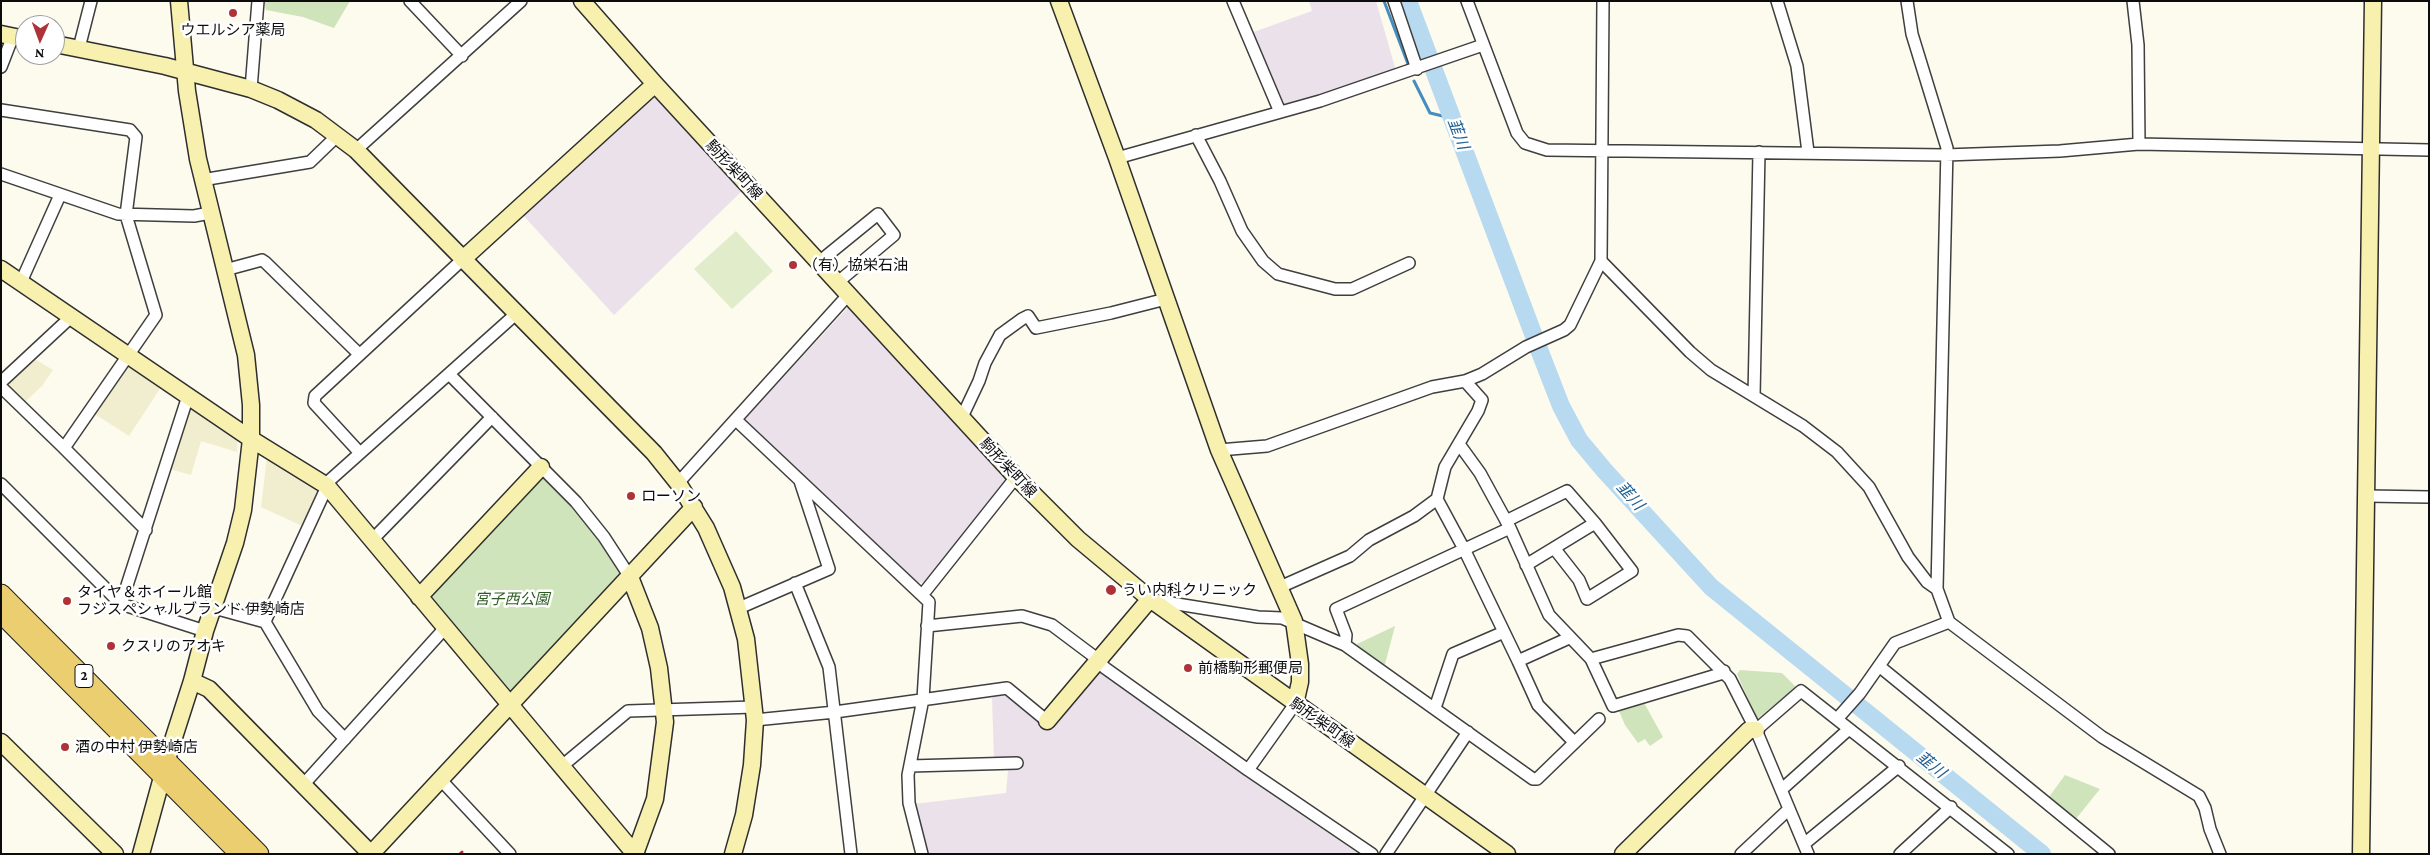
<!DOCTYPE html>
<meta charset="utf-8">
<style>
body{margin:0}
#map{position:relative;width:2430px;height:855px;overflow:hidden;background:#fdfaee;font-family:"Crimson Pro",serif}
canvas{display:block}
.frame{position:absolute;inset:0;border:2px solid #0c0c0c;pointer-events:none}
.north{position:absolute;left:15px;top:15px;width:50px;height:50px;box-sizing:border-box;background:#fff;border:1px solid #9e9e9e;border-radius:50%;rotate:182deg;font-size:14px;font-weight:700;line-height:20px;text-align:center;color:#0c0c0c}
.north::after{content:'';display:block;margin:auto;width:18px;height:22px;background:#ae3337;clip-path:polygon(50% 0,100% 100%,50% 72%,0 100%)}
</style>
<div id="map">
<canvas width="2430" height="855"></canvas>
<div class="frame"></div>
<div class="north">N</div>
</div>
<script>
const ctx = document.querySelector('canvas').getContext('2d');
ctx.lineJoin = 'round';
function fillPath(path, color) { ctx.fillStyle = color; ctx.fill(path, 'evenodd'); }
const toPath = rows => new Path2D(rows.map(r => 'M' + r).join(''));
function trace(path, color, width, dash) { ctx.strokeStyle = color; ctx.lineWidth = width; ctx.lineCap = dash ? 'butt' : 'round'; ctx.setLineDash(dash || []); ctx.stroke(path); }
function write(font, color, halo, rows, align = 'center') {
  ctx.font = font + ' "Crimson Pro","Noto Sans JP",serif'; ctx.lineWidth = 5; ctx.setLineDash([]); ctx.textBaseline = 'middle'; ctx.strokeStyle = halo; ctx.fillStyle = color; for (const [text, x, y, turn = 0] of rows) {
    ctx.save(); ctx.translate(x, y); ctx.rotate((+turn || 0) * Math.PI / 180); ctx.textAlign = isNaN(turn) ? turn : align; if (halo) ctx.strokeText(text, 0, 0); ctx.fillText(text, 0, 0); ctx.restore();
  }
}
const industrial = toPath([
 [1309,1,1376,1,1396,71,1324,95,1284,104,1280,103,1251,33,1312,11],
 [654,94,742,191,614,315,523,215],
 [850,305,1008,479,928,582,914,583,744,420],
 [1098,673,1104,673,1199,745,1359,854,926,854,914,804,1006,793,1009,759,994,760,992,696,1007,695,1051,731]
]);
const farmland = toPath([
 [33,358,53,370,42,386,25,402,6,383],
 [132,364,163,384,129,436,93,413,126,365],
 [192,405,238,435,237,452,201,441,191,475,170,469,188,407],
 [267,457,315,487,317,491,302,526,261,507]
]);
const green = toPath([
 [264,1,350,1,334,28,303,17,266,10],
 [544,478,585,521,619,570,619,574,512,692,507,692,431,600,430,595,538,479],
 [1395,626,1384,668,1358,650,1357,644],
 [1740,670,1782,673,1796,687,1757,719,1737,674],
 [1643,701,1663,737,1650,746,1645,739,1638,743,1625,725,1619,711,1621,707],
 [2065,775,2100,789,2075,820,2049,797]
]);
const pitch = toPath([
 [736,231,773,271,732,309,694,269]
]);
const stream = toPath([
 [1384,1,1408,64],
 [1414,81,1430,113,1451,118]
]);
const river = toPath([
 [1408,1,1540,352,1561,406,1579,440,1604,470,1711,587,2042,854]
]);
const street = toPath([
 [410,1,462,56],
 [1233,1,1280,112],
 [1394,1,1417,69],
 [1467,1,1517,133,1525,143,1547,150,1945,155,2060,151,2139,144,2429,150],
 [1777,1,1797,66,1808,152],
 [1907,1,1912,34,1947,148,1937,589,1949,622,2102,737,2199,796,2205,808,2210,829,2220,854],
 [2133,1,2138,45,2139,144],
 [79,48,91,1],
 [1,67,13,36],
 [251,89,258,1],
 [1,110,130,130,136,137,126,215,156,315,64,448,1,387],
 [1196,135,1220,181,1242,231,1263,261,1278,274,1335,289,1352,289,1409,263],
 [356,150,521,1],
 [1117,158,1320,101,1483,45],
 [1,174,118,214,194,216,210,213],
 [202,180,310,162,338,135],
 [1601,261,1690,352,1711,370,1803,426,1837,452,1869,487,1908,557,1927,582,1937,589],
 [819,262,878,214,894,235,838,282],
 [225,270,262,260,265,262,359,354],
 [21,282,60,195],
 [449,374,576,502,604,537,630,577],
 [1,382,72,316],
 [1754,396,1759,152],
 [962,417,979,381,985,363,1000,335,1022,319,1028,316,1036,328,1111,313,1166,299],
 [736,420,929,602,923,699,908,775,909,803,922,854],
 [1459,444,1480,473,1510,528,1549,615,1591,659,1613,706,1720,674,1724,671],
 [64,448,146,530],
 [1219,450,1267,446,1432,387,1465,381,1482,374,1526,347,1564,330,1570,325,1601,261,1603,1],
 [360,453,314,403,315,396,463,259],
 [678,483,849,294],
 [1,484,121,604,205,631],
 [2367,496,2429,497],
 [1437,499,1464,549,1518,661],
 [1506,521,1567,491,1595,523],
 [372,540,492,417],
 [1526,565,1554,548,1595,523,1632,571,1587,599,1579,580,1554,548],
 [795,583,829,667,851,854],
 [1280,587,1350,556,1369,540,1414,516,1437,499,1445,467,1478,411,1482,400,1465,381],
 [923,594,1016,477],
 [1152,600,1258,617,1282,618,1345,645,1533,779,1537,779,1599,719],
 [121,604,188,396],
 [214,608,265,622],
 [739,608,829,569,800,481],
 [927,626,1022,616,1052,625,1092,655,1105,668,1248,770,1372,854],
 [1569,638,1518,661,1538,705,1574,742],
 [1345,645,1346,635,1336,609,1510,528],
 [1591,659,1678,635,1687,636,1730,679,1756,730,1808,854],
 [1879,666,2109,854],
 [1435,708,1453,654,1504,632],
 [1837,719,1860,693,1895,643,1949,622],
 [755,720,835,712,1007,688,1047,721],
 [1756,730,1801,691,2008,854],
 [345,739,318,711,265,622,267,617,330,480,517,313],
 [562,766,628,711,754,707],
 [910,766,1017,763],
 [1248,770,1295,704],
 [440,779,510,854],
 [303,785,445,628],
 [1781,790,1849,729],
 [1804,844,1899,766],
 [1386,854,1468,732],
 [1741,854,1789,809],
 [1900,854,1951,807]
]);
const secondary = toPath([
 [582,1,655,84,1016,477,1078,539,1150,599,1507,854],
 [1059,1,1117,158,1219,450,1294,621,1300,664,1300,682,1295,704],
 [1,34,25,39],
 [55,44,165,66,251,89,278,100,316,120,356,150,654,453,678,483,706,528,732,587,746,639,755,720,752,765,744,815,733,854],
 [463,259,655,84],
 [1,269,251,439,327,486,635,854],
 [630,577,650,628,659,668,665,722,655,799,635,854],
 [419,597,541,467],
 [192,681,209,689,371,854],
 [1047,721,1150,599],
 [1,742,115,854],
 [141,854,167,759,192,681,205,631,235,543,243,510,251,439,251,405,246,355,198,159,187,91,179,1],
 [371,854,694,507],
 [1623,854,1749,730,1756,730],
 [2361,854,2373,1]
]);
const primary = toPath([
 [1,594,259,854],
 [1,613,240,854]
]);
const rail = toPath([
 [460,854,462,852]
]);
const markers = [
 [233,13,5,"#ae3337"],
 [793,265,5,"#ae3337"],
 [631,496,5,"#ae3337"],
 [1111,590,6,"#ae3337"],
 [67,601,5,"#ae3337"],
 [111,646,5,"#ae3337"],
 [1188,668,5,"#ae3337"],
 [65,747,5,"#ae3337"]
];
const shields = [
 [84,676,18]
];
const shieldNames = [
 ["2",84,676]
];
const poiNames = [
 ["ウエルシア薬局",233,30,"center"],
 ["（有）協栄石油",803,265],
 ["ローソン",641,496],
 ["うい内科クリニック",1122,590],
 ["タイヤ＆ホイール館",77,592],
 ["フジスペシャルブランド 伊勢崎店",77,609],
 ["クスリのアオキ",121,646],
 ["前橋駒形郵便局",1198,668],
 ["酒の中村 伊勢崎店",75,747]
];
const streetNames = [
 ["駒形柴町線",734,170,47],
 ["駒形柴町線",1008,468,47],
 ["駒形柴町線",1322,723,35]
];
const parkNames = [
 ["宮子西公園",512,599]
];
const waterNames = [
 ["韮川",1458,134,69],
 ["韮川",1630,496,48],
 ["韮川",1931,765,39]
];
fillPath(industrial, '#eae1ea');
fillPath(farmland, '#f1eed0');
fillPath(green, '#d0e4bb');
fillPath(pitch, '#e1eccb');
trace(stream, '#458dbf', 3);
trace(river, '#b7daf0', 18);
trace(street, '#3f3f3f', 14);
trace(secondary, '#2e2e2e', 19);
trace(primary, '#1d1d1d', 21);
trace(street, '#fff', 11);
trace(secondary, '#f7f0af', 16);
trace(primary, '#ebce70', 19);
trace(rail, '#ae3337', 3);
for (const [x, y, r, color] of markers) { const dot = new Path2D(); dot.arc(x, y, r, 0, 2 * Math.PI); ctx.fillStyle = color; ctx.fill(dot); trace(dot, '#fff', 2); }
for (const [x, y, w] of shields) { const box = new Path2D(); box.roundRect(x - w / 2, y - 11.5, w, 23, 4); ctx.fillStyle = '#fff'; ctx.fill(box); trace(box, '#0c0c0c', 1); }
write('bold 14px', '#0c0c0c', null, shieldNames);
write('15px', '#0c0c0c', '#fff', poiNames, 'left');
write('15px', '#0c0c0c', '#fff', streetNames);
write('italic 15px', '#2f5d23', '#fff', parkNames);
write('italic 16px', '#226091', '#fff', waterNames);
</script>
